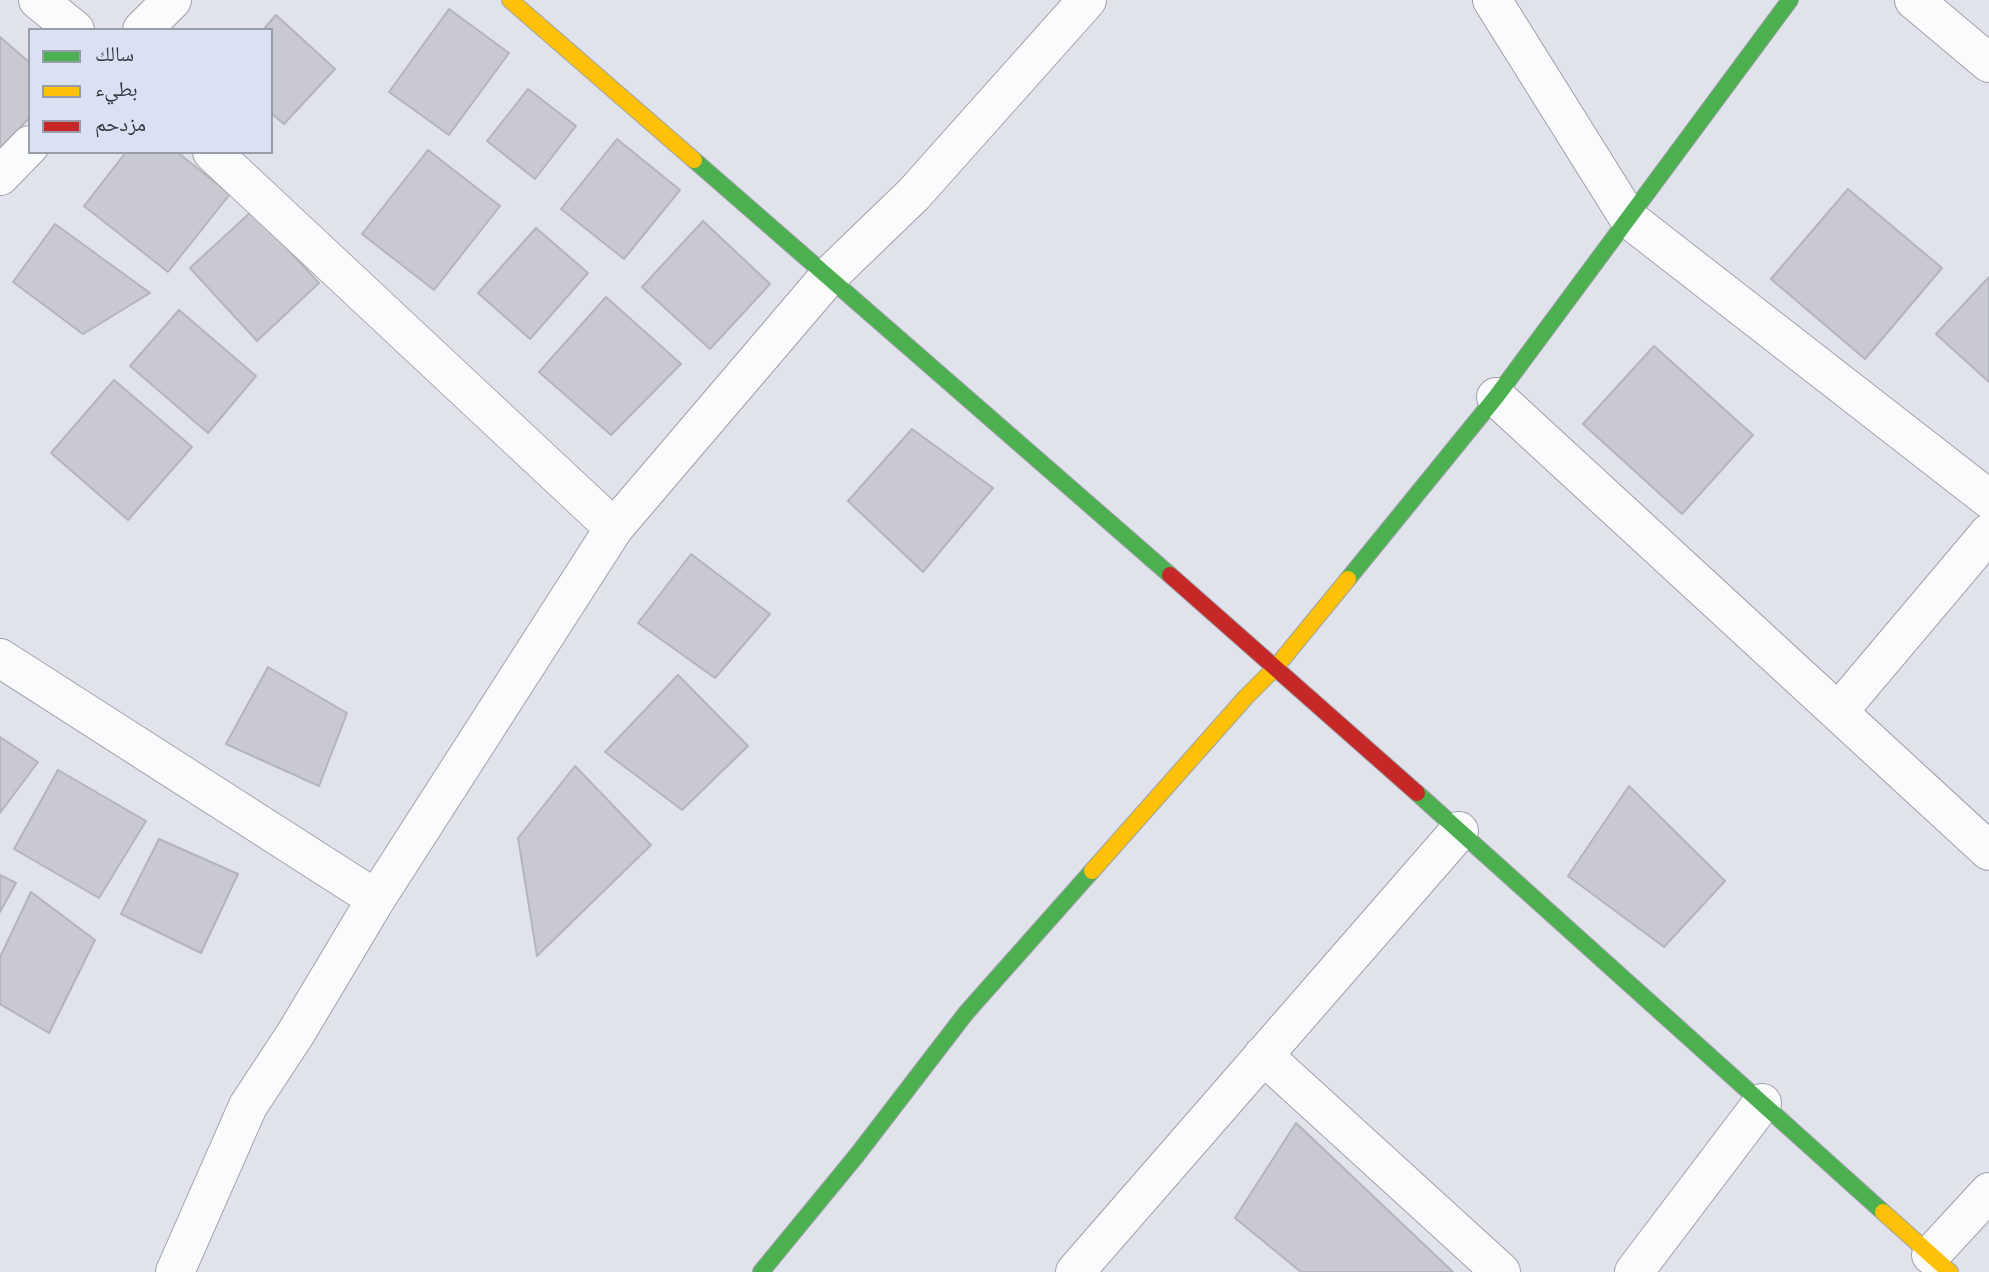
<!DOCTYPE html>
<meta charset="utf-8">
<style>
body{margin:0}
#map{position:relative;width:1989px;height:1272px;overflow:hidden;background:#e0e3ec;font-family:Montserrat,"Noto Naskh Arabic",sans-serif}
canvas{display:block}
.legend{position:absolute;left:28px;top:28px;width:245px;height:126px;box-sizing:border-box;background:#dae1f2;border:2px solid #989daa;margin:0;padding:9px 12px;list-style:none;font-size:21px;color:#35383e}
.legend li{display:flex;align-items:center;gap:14px;height:35px}
.legend b{width:35px;border:2px solid #989daa}
</style>
<div id="map">
<canvas width="1989" height="1272"></canvas>
<ul class="legend">
<li><b style="height:9px;background:#4caf50"></b>سالك</li>
<li><b style="height:9px;background:#ffc107"></b>بطيء</li>
<li><b style="height:9px;background:#c62828"></b>مزدحم</li>
</ul>
</div>
<script>
const ctx = document.querySelector('canvas').getContext('2d');
ctx.lineJoin = 'round';
function fillPath(path, color) { ctx.fillStyle = color; ctx.fill(path, 'evenodd'); }
const toPath = rows => new Path2D(rows.map(r => 'M' + r).join(''));
function trace(path, color, width, dash) { ctx.strokeStyle = color; ctx.lineWidth = width; ctx.lineCap = dash ? 'butt' : 'round'; ctx.setLineDash(dash || []); ctx.stroke(path); }
const building = toPath([
 [449,9,509,53,449,135,389,92,449,9],
 [276,15,335,69,284,124,271,113,271,30,263,30,276,15],
 [0,37,30,63,30,117,0,149,0,37],
 [528,89,576,126,535,179,487,141,528,89],
 [617,139,680,190,624,259,561,209,617,139],
 [428,150,500,206,434,290,362,234,428,150],
 [126,152,177,152,230,194,168,272,84,206,126,152],
 [1848,189,1942,268,1865,359,1771,279,1848,189],
 [252,211,319,283,257,341,190,268,252,211],
 [703,221,770,284,710,349,642,287,703,221],
 [55,224,150,293,83,334,13,282,55,224],
 [536,228,588,273,530,339,478,293,536,228],
 [1989,277,1989,382,1936,334,1989,277],
 [606,297,681,364,611,435,539,372,606,297],
 [179,310,256,376,208,433,130,366,179,310],
 [1654,346,1753,435,1682,514,1583,424,1654,346],
 [114,380,192,447,128,520,51,453,114,380],
 [912,429,993,488,923,572,848,501,912,429],
 [691,554,770,614,715,678,638,623,691,554],
 [268,667,347,713,319,786,226,744,268,667],
 [678,675,748,746,682,810,605,752,678,675],
 [0,737,38,762,0,813,0,737],
 [575,766,651,845,537,956,518,838,575,766],
 [58,770,146,821,99,898,14,849,58,770],
 [1629,786,1725,881,1664,947,1568,876,1629,786],
 [159,839,238,874,201,953,121,914,159,839],
 [0,875,16,883,0,912,0,875],
 [31,892,95,940,49,1033,0,1004,0,957,31,892],
 [1296,1123,1453,1272,1301,1272,1235,1218,1296,1123]
]);
const street = toPath([
 [38,0,75,30],
 [1492,0,1629,219,1989,499],
 [1914,0,1989,63],
 [142,30,172,0],
 [212,152,614,528],
 [0,176,30,145],
 [1496,397,1989,851],
 [0,658,376,899],
 [1838,712,1989,533],
 [1263,1055,1501,1272],
 [1931,1255,1989,1192],
 [175,1272,248,1106,296,1033,376,899,614,528,828,277,914,194,1087,0],
 [1075,1272,1459,831],
 [1634,1272,1762,1103]
]);
const fast = toPath([
 [694,160,1170,575],
 [1348,579,1496,397,1790,0],
 [1417,793,1883,1212],
 [761,1272,857,1155,966,1013,1092,871]
]);
const slow = toPath([
 [510,0,694,160],
 [1092,871,1246,697,1276,667,1348,579],
 [1883,1212,1950,1272]
]);
const jam = toPath([
 [1170,575,1417,793]
]);
fillPath(building, '#c9cad1');
trace(building, '#b3b5bc', 2);
trace(street, '#9fa2a8', 40);
trace(fast, '#9fa2a8', 18);
trace(slow, '#9fa2a8', 18);
trace(jam, '#9fa2a8', 18);
trace(street, '#fafbfc', 38);
trace(fast, '#4caf50', 16);
trace(slow, '#ffc107', 16);
trace(jam, '#c62828', 16);
</script>
